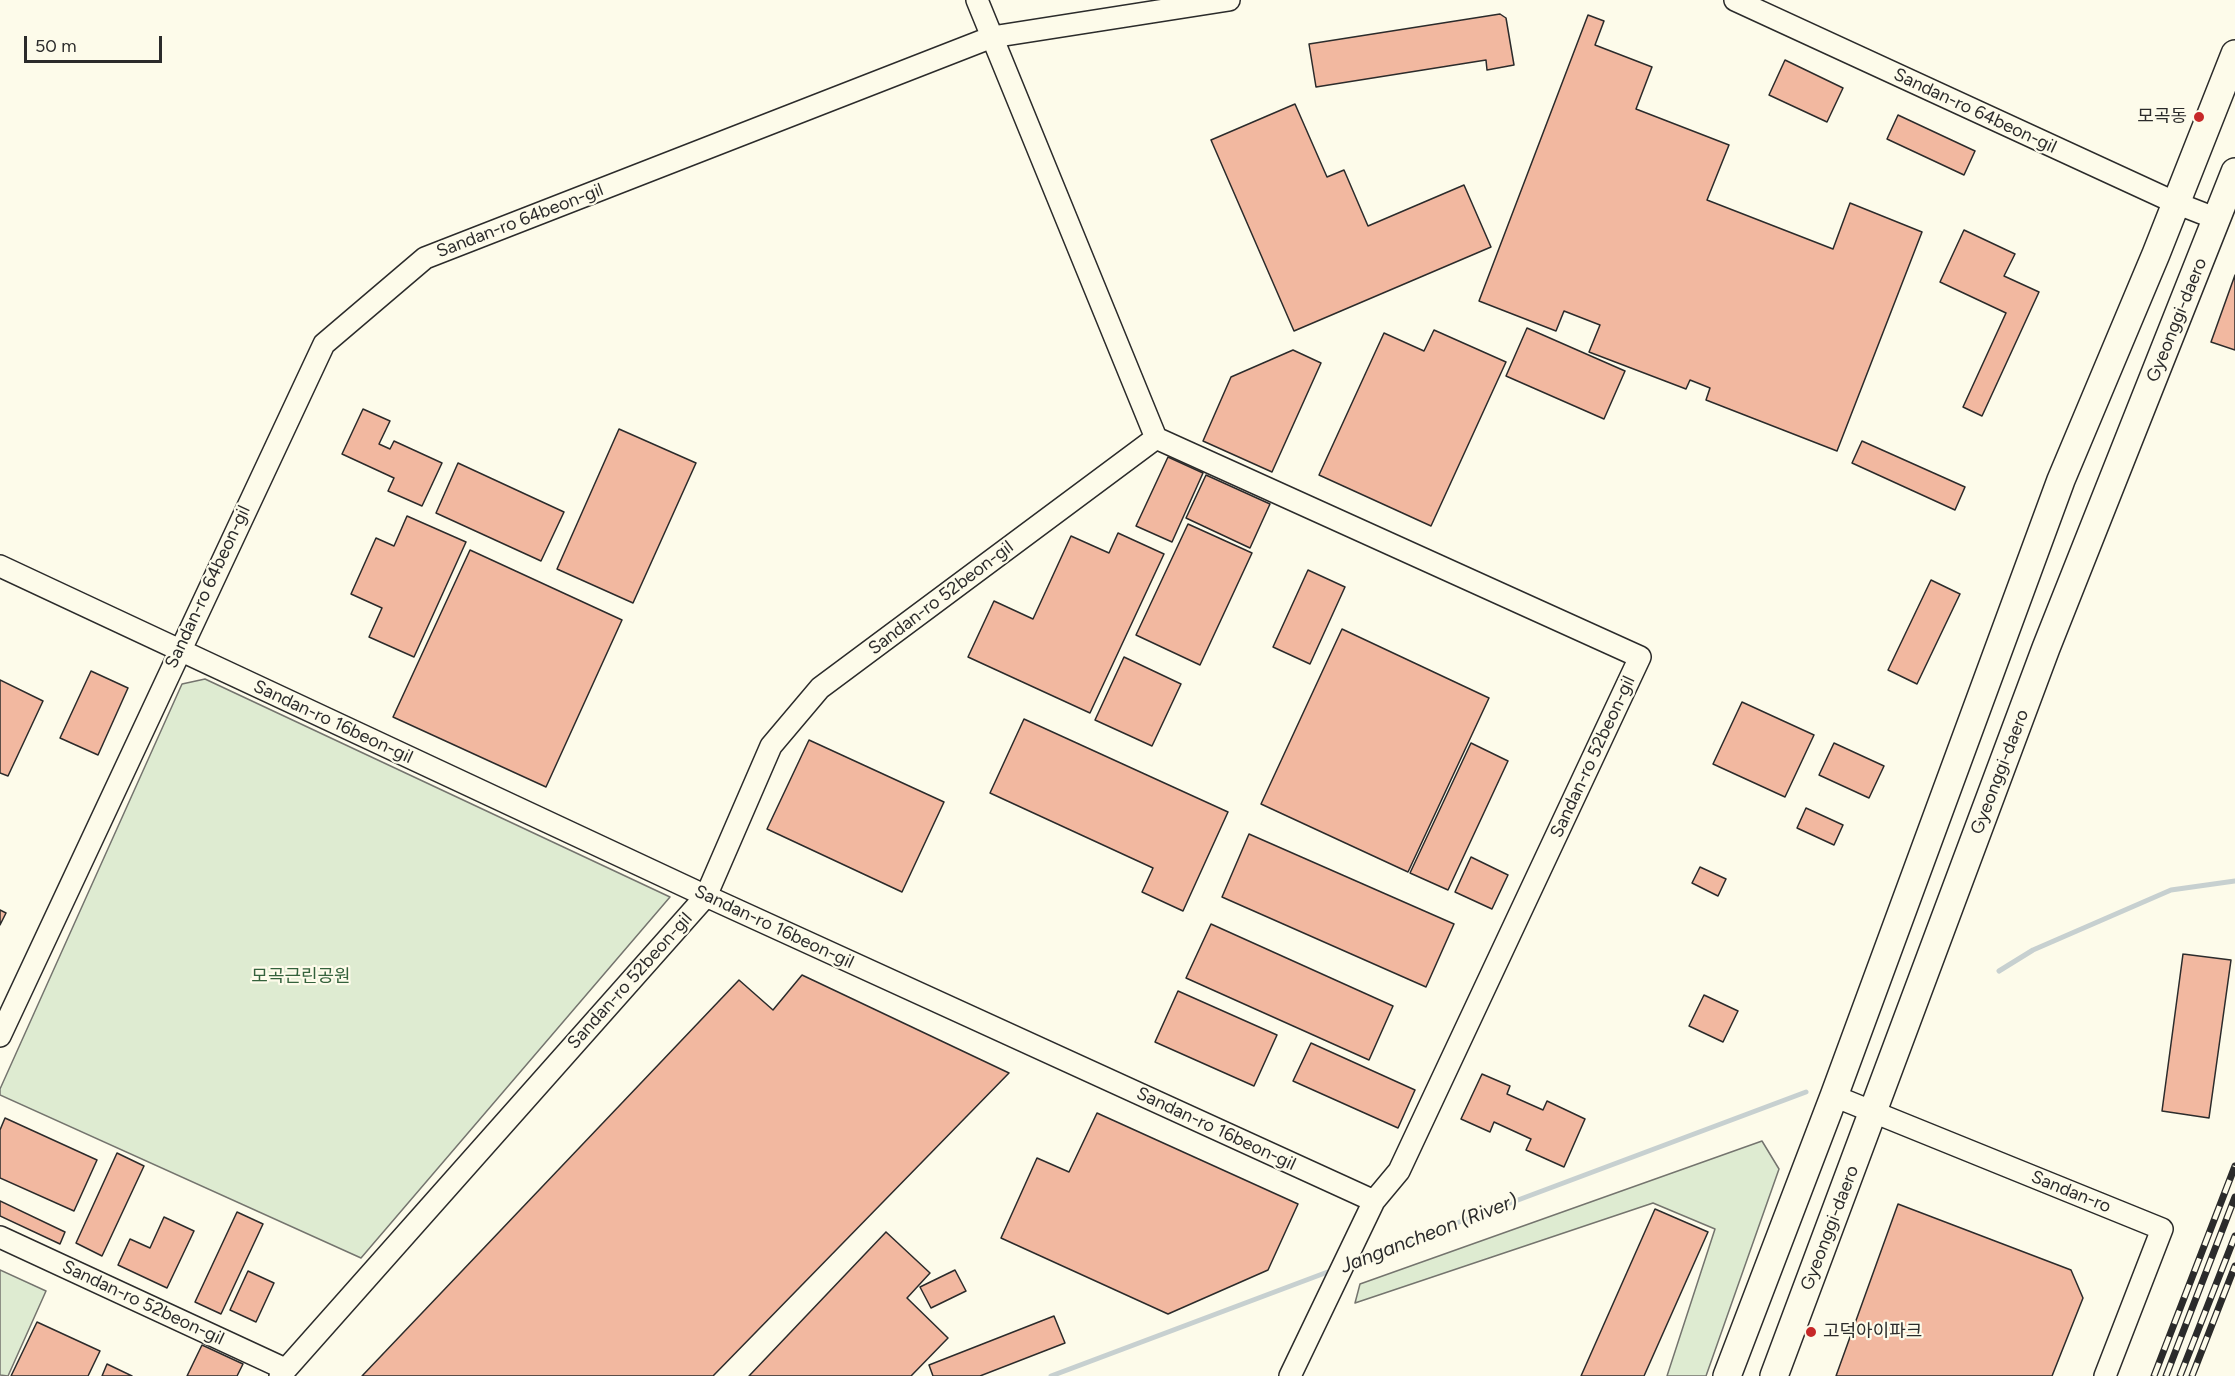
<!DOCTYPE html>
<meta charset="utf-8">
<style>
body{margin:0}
#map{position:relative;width:2235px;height:1376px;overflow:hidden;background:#fdfbea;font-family:Figtree,sans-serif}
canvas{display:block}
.scale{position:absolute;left:24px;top:36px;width:138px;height:27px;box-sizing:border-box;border:3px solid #2b2b2b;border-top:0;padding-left:8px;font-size:18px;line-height:21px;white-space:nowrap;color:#2b2b2b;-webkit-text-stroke:4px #fdfbea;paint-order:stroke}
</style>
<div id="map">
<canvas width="2235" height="1376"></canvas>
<div class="scale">50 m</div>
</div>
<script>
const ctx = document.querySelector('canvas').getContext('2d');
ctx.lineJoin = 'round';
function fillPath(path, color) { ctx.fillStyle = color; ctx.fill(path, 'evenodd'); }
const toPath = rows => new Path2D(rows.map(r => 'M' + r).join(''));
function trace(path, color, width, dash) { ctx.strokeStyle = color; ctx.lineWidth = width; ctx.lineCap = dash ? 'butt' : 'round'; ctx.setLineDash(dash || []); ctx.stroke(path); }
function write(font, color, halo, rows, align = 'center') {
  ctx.font = font + ' Figtree,"Noto Sans KR",sans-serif'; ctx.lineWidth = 4.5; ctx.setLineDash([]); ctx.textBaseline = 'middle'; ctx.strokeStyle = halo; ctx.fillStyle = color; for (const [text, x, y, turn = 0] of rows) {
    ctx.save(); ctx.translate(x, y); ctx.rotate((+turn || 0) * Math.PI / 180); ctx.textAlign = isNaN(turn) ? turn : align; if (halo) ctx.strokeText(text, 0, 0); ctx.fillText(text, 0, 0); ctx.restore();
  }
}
const green = toPath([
 [205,679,670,897,361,1258,0,1095,0,1089,182,684,205,679],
 [1762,1141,1779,1169,1706,1376,1667,1376,1715,1229,1653,1203,1355,1303,1360,1284,1762,1141],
 [0,1270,46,1291,8,1376,0,1375,0,1270]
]);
const stream = toPath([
 [1999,971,2033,950,2171,890,2235,881],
 [1350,1263,1806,1092],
 [1051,1376,1333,1270]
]);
const building = toPath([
 [1500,14,1506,18,1514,65,1487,70,1486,60,1316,87,1309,44,1500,14],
 [1588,15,1604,21,1595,45,1652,67,1636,109,1729,145,1707,200,1833,249,1850,203,1922,232,1837,451,1706,400,1710,388,1690,380,1686,389,1589,352,1600,325,1564,311,1556,331,1479,301,1588,15],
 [1785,60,1843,88,1827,122,1769,95,1785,60],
 [1295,104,1327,177,1344,170,1368,226,1464,185,1491,247,1294,331,1211,140,1295,104],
 [1898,115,1975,151,1964,175,1887,139,1898,115],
 [1964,230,2015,254,2004,276,2039,292,1982,416,1963,407,2006,313,1940,282,1964,230],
 [2235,275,2235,350,2211,342,2235,275],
 [1527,328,1625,371,1604,419,1506,376,1527,328],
 [1434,330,1506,362,1431,526,1319,475,1384,333,1424,351,1434,330],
 [1293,350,1321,363,1272,472,1203,441,1231,377,1293,350],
 [363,409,390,421,379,444,390,449,394,441,442,463,422,506,388,491,394,478,342,454,363,409],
 [619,429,696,463,633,603,557,569,619,429],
 [1862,441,1965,487,1955,510,1852,463,1862,441],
 [1168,457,1203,473,1172,542,1136,526,1168,457],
 [458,463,564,512,541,561,436,513,458,463],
 [1206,475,1270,504,1250,548,1186,518,1206,475],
 [407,516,466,542,414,657,369,637,382,608,351,594,376,538,394,546,407,516],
 [1188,524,1252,553,1200,665,1136,635,1188,524],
 [1118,533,1164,554,1090,713,968,657,994,601,1033,619,1071,536,1109,553,1118,533],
 [470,550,622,620,546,787,393,717,470,550],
 [1308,570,1345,587,1310,664,1273,647,1308,570],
 [1931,580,1960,594,1917,684,1888,670,1931,580],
 [1342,629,1489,698,1408,872,1261,804,1342,629],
 [1124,657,1181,684,1152,746,1095,720,1124,657],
 [91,671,128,688,98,755,60,738,91,671],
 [0,680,43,701,8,776,0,773,0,680],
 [1742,702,1814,735,1785,797,1713,764,1742,702],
 [1024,719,1228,812,1183,911,1142,892,1153,868,990,793,1024,719],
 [809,740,944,802,902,892,767,829,809,740],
 [1471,743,1508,761,1448,890,1410,873,1471,743],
 [1834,743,1884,766,1869,798,1819,775,1834,743],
 [1806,808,1843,825,1834,845,1797,828,1806,808],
 [1249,834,1454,924,1426,987,1222,897,1249,834],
 [1471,857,1508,875,1492,909,1455,892,1471,857],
 [1700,867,1726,879,1718,896,1692,883,1700,867],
 [0,910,6,913,0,925,0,910],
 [1211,924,1393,1006,1369,1060,1186,978,1211,924],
 [2183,954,2231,960,2209,1118,2162,1111,2183,954],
 [802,975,1009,1073,713,1376,362,1376,739,980,773,1010,802,975],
 [1178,991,1277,1035,1254,1086,1155,1042,1178,991],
 [1704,995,1738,1011,1723,1042,1689,1026,1704,995],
 [1311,1043,1415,1090,1398,1128,1293,1081,1311,1043],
 [1482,1074,1510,1086,1507,1094,1543,1110,1547,1101,1585,1119,1564,1167,1526,1150,1531,1139,1494,1122,1490,1132,1461,1119,1482,1074],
 [1097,1113,1298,1204,1268,1270,1168,1314,1001,1238,1037,1158,1069,1172,1097,1113],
 [5,1118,97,1160,74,1211,0,1178,0,1130,5,1118],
 [117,1153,144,1166,102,1256,76,1243,117,1153],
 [0,1201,65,1232,60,1244,0,1216,0,1201],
 [1898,1204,2071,1270,2083,1298,2052,1376,1836,1376,1898,1204],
 [1655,1209,1708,1232,1644,1376,1581,1376,1655,1209],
 [237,1212,263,1224,221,1314,195,1302,237,1212],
 [164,1217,194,1231,167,1288,118,1265,130,1239,150,1248,164,1217],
 [886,1232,930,1273,907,1298,948,1338,911,1376,749,1376,886,1232],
 [955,1270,966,1291,931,1308,920,1287,955,1270],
 [248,1271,274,1283,256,1322,230,1310,248,1271],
 [1054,1316,1065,1343,980,1376,933,1376,929,1365,1054,1316],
 [37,1322,100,1351,88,1376,11,1376,37,1322],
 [202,1345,243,1364,237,1376,187,1376,202,1345],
 [107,1364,132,1376,102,1376,107,1364]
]);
const minor = toPath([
 [977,0,1156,438],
 [1735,0,2176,203,2217,219],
 [0,566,706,896,1374,1201,1290,1376],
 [0,1036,324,344,425,258,992,37,1229,0],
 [1834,1096,2162,1229,2105,1376],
 [0,1237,285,1369],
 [280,1376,706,896,771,746,820,688,1156,438,1640,657,1399,1171,1374,1201]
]);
const major = toPath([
 [1727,1376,1834,1096,2061,480,2156,254,2235,54],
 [1774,1376,2046,648,2235,172]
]);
const rail = toPath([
 [2154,1376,2235,1166],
 [2166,1376,2235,1197],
 [2180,1376,2235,1236],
 [2192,1376,2235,1266]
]);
const markers = [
 [2199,117,6,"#c62828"],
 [1811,1332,6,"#c62828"]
];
const streetNames = [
 ["Sandan-ro 64beon-gil",1975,111,25],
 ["Sandan-ro 64beon-gil",520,221,-21],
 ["Gyeonggi-daero",2177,320,-68],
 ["Sandan-ro 64beon-gil",208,587,-65],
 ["Sandan-ro 52beon-gil",941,598,-37],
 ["Sandan-ro 16beon-gil",333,722,25],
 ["Sandan-ro 52beon-gil",1593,757,-65],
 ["Gyeonggi-daero",2000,772,-69],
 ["Sandan-ro 16beon-gil",774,927,25],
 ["Sandan-ro 52beon-gil",630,981,-48],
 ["Sandan-ro 16beon-gil",1216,1129,25],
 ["Sandan-ro",2071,1192,22],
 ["Gyeonggi-daero",1830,1228,-69],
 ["Sandan-ro 52beon-gil",143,1303,25]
];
const poiNames = [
 ["모곡동",2187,117],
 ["고덕아이파크",1823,1332,"left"]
];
const parkNames = [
 ["모곡근린공원",301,977]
];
const waterNames = [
 ["Jangancheon (River)",1429,1234,-21]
];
fillPath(green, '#deebd1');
trace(green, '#74746e', 1.5);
trace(stream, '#c7d0d0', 5);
fillPath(building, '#f2b8a0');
trace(building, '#2b2b2b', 1.5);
trace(minor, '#2b2b2b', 24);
trace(major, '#2b2b2b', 30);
trace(minor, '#fdfbea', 21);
trace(major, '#fdfbea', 27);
trace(rail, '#2b2b2b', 7);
trace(rail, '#fdfbea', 4.5, [14]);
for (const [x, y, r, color] of markers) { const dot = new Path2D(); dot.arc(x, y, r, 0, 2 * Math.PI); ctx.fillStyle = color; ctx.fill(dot); trace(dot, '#fdfbea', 2); }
write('18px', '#2b2b2b', '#fdfbea', streetNames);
write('18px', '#2b2b2b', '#fdfbea', poiNames, 'right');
write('18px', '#34623c', '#fdfbea', parkNames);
write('italic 20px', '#2b2b2b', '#fdfbea', waterNames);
</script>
